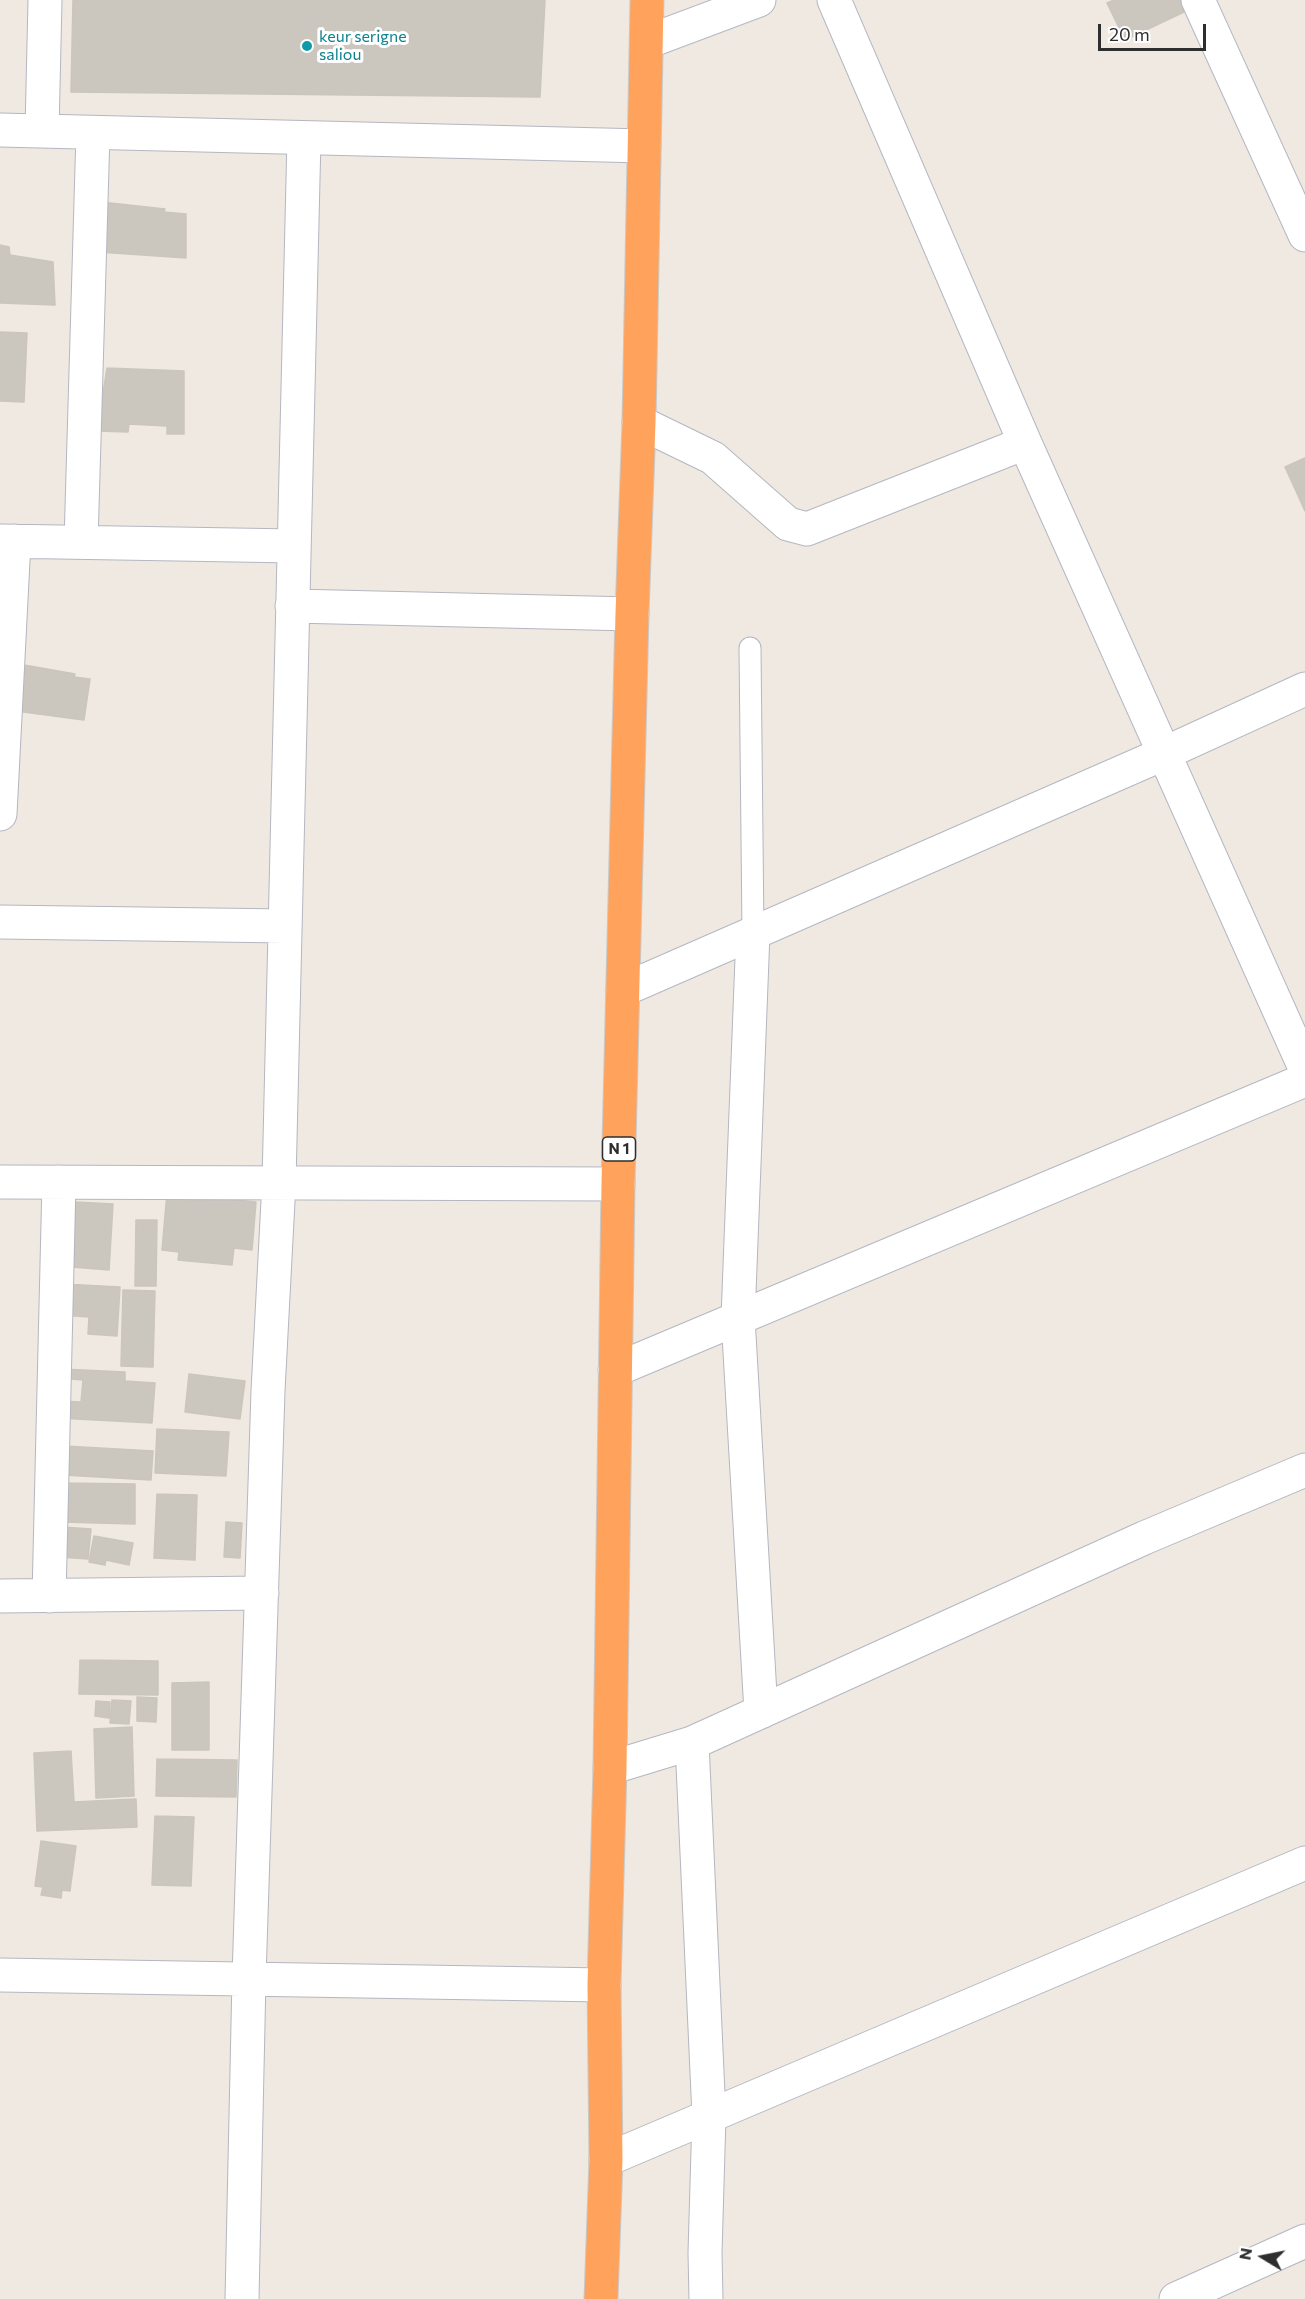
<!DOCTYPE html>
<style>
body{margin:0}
#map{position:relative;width:1305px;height:2299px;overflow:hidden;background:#efe9e1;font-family:Commissioner,sans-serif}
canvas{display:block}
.north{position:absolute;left:1233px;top:2227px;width:60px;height:60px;-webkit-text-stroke:4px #fff;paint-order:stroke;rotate:280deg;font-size:16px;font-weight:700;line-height:24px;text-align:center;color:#2e2e2e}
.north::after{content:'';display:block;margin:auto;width:21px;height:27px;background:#2e2e2e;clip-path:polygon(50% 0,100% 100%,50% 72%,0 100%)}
.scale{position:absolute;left:1098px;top:24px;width:108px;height:27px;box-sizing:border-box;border:3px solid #2e2e2e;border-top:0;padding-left:8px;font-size:18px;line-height:21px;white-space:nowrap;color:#2e2e2e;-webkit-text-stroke:4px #fff;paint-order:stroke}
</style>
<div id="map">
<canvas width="1305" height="2299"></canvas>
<div class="north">N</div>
<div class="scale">20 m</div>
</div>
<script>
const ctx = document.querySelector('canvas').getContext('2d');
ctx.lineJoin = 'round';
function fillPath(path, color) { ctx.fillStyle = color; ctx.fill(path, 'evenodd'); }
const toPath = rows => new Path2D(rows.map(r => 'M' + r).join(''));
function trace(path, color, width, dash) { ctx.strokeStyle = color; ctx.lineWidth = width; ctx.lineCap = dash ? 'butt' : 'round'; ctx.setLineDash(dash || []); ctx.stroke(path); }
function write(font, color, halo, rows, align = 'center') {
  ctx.font = font + ' Commissioner,sans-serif'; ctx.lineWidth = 6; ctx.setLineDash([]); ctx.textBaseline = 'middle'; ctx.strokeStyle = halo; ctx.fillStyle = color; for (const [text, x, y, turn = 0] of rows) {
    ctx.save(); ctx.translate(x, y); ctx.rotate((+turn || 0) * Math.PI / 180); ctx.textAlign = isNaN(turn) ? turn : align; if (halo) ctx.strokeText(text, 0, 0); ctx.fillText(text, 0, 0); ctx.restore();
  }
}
const building = toPath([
 [73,0,545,0,540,97,71,92,73,0],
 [1114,0,1181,0,1186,11,1125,40,1107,3,1114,0],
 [101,202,165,209,164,212,186,214,186,258,99,252,101,202],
 [0,245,9,247,10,255,53,262,55,305,0,303,0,245],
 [0,332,27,333,24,402,0,401,0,332],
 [107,368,184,371,184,434,167,434,167,426,129,424,128,432,97,431,107,368],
 [1305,458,1305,511,1285,467,1305,458],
 [24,665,75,674,74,677,90,679,84,720,16,711,24,665],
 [167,1193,256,1202,252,1250,234,1248,232,1265,178,1260,179,1252,162,1250,167,1193],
 [76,1202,113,1204,109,1270,72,1267,76,1202],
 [136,1220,157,1220,156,1286,135,1286,136,1220],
 [62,1284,120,1287,117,1336,88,1334,89,1317,61,1315,62,1284],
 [123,1290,155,1291,153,1367,121,1366,123,1290],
 [61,1369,125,1372,125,1381,155,1383,152,1423,58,1418,59,1401,81,1402,83,1380,61,1378,61,1369],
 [189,1374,245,1381,240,1419,185,1412,189,1374],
 [157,1429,229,1432,226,1476,155,1473,157,1429],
 [64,1446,153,1451,151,1480,63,1475,64,1446],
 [62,1483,135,1484,135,1524,61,1522,62,1483],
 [157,1494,197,1495,195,1560,154,1558,157,1494],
 [226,1522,242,1523,240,1558,224,1557,226,1522],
 [62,1527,91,1529,88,1559,60,1557,62,1527],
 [94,1536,133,1543,129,1565,106,1560,105,1565,89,1562,94,1536],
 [80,1660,158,1661,158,1695,79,1694,80,1660],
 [209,1682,209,1750,172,1750,172,1683,209,1682],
 [137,1697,157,1698,156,1722,137,1721,137,1697],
 [112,1700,131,1701,129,1724,110,1723,112,1700],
 [96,1701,110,1702,109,1718,95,1716,96,1701],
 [132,1727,134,1796,96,1798,94,1729,132,1727],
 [71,1751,74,1802,136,1799,137,1827,37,1831,34,1753,71,1751],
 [157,1759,237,1760,236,1797,156,1796,157,1759],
 [155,1816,194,1817,191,1886,152,1885,155,1816],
 [41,1841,76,1846,70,1891,62,1890,61,1898,41,1895,43,1887,35,1886,41,1841]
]);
const lane = toPath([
 [750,648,753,933]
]);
const street = toPath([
 [834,0,1025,443,1305,1068],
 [1198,0,1305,235],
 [647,42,759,0],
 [0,130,644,146],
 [42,131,45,0],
 [639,422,713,458,788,524,807,529,1025,443],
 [0,541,294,546],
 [81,542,93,133],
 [292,606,632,614],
 [0,814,14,541],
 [0,922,285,926],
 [753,933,738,1318,761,1712],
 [623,990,1163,754,1305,689],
 [0,1182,618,1184],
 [615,1370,1305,1080],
 [0,1596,262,1593],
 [49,1596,59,1182],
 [692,1743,709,2116,705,2253,706,2299],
 [610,1768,692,1743,1144,1538,1305,1470],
 [0,1975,604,1985],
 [606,2160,1305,1863],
 [242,2299,249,1978,268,1391,279,1182,304,138],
 [1176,2299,1305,2241]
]);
const highway = toPath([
 [601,2299,606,2160,604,1985,610,1768,618,1184,632,614,639,422,647,0]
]);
const markers = [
 [307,46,6,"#0f9aa8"]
];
const shields = [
 [619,1149,33]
];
const shieldNames = [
 ["N 1",619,1149]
];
const cultureNames = [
 ["keur serigne",319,37],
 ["saliou",319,55]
];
fillPath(building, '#cbc7bf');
trace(building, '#cbc5ba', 1.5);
trace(lane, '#b4b7c1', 23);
trace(street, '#b4b7c1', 35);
trace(highway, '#c9c9c9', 35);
trace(lane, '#fff', 21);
trace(street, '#fff', 33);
trace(highway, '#ffa35c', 33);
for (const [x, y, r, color] of markers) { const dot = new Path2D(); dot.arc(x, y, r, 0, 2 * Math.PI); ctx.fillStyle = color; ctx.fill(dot); trace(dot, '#fff', 2); }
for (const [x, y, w] of shields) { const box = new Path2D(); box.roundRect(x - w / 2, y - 12, w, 24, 4.5); ctx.fillStyle = '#fff'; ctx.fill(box); trace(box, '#2e2e2e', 1.5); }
write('bold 15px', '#2e2e2e', null, shieldNames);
write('16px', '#0d838f', '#fff', cultureNames, 'left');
</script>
